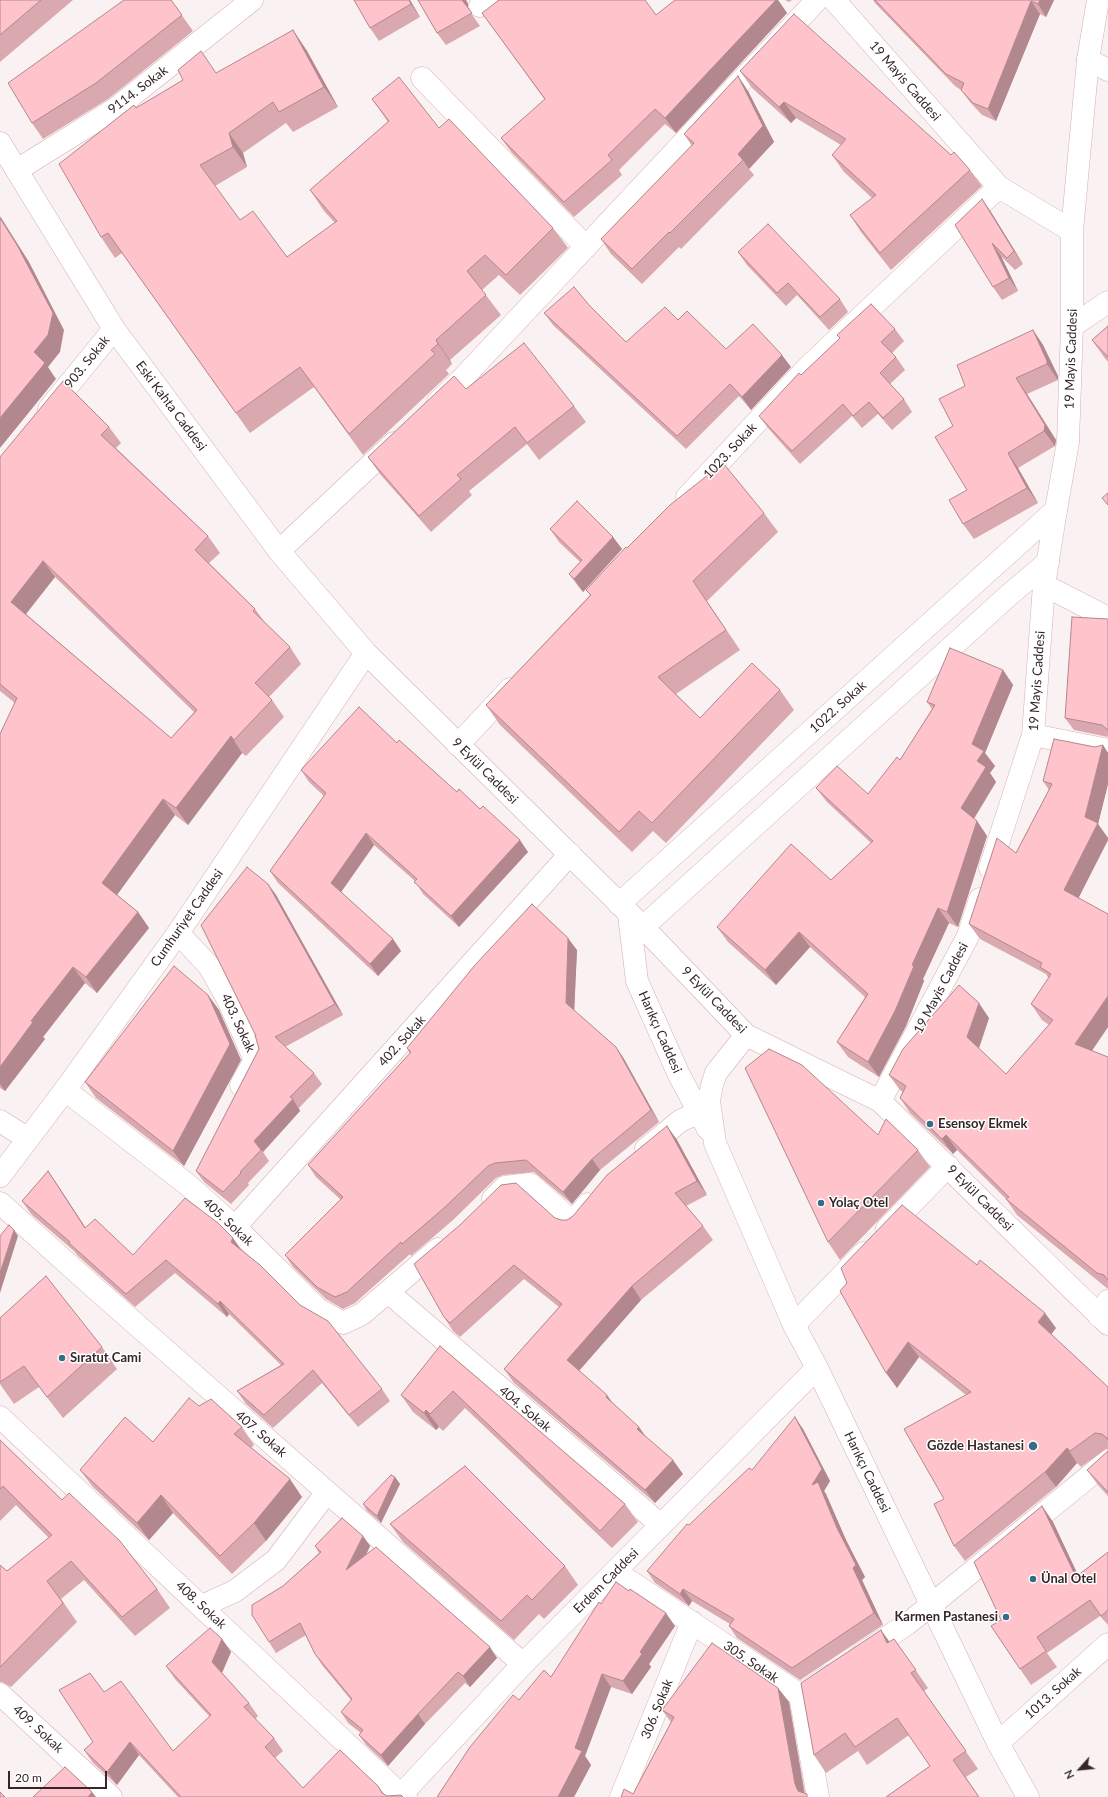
<!DOCTYPE html>
<meta charset="utf-8">
<style>
body{margin:0}
#map{position:relative;width:1108px;height:1797px;overflow:hidden;background:#faf1f2;font-family:Lato,sans-serif}
canvas{display:block}
.north{position:absolute;left:1060px;top:1749px;width:40px;height:40px;-webkit-text-stroke:3px #fff;paint-order:stroke;rotate:243deg;font-size:11px;font-weight:700;line-height:16px;text-align:center;color:#352628}
.north::after{content:'';display:block;margin:auto;width:14px;height:18px;background:#352628;clip-path:polygon(50% 0,100% 100%,50% 72%,0 100%)}
.scale{position:absolute;left:8px;top:1771px;width:99px;height:18px;box-sizing:border-box;border:2px solid #352628;border-top:0;padding-left:5px;font-size:12px;line-height:14px;white-space:nowrap;color:#352628;-webkit-text-stroke:3px #fff;paint-order:stroke}
</style>
<div id="map">
<canvas width="1108" height="1797"></canvas>
<div class="north">N</div>
<div class="scale">20 m</div>
</div>
<script>
const ctx = document.querySelector('canvas').getContext('2d');
ctx.lineJoin = 'round';
const toPath = rows => new Path2D(rows.map(r => 'M' + r).join(''));
function trace(path, color, width, dash) { ctx.strokeStyle = color; ctx.lineWidth = width; ctx.lineCap = dash ? 'butt' : 'round'; ctx.setLineDash(dash || []); ctx.stroke(path); }
function fillPath(path, color) { ctx.fillStyle = color; ctx.fill(path, 'evenodd'); }
function write(font, color, halo, rows, align = 'center') {
  ctx.font = font + ' Lato,sans-serif'; ctx.lineWidth = 3; ctx.setLineDash([]); ctx.textBaseline = 'middle'; ctx.strokeStyle = halo; ctx.fillStyle = color; for (const [text, x, y, turn = 0] of rows) {
    ctx.save(); ctx.translate(x, y); ctx.rotate((+turn || 0) * Math.PI / 180); ctx.textAlign = isNaN(turn) ? turn : align; if (halo) ctx.strokeText(text, 0, 0); ctx.fillText(text, 0, 0); ctx.restore();
  }
}
const street = toPath([
 [480,6,486,0],
 [1088,60,1108,70],
 [422,78,586,247],
 [17,170,115,109,252,0],
 [438,402,460,381,817,0],
 [49,409,114,329],
 [687,497,809,366,999,187],
 [279,551,394,443],
 [1044,585,1108,618],
 [1033,735,1108,750],
 [458,745,510,689],
 [619,904,1056,510],
 [643,927,1009,595,1048,562],
 [178,933,209,966,228,1000,255,1060,241,1085],
 [65,1090,188,1185,235,1227,318,1309,343,1323,362,1314,438,1249],
 [0,1121,28,1139],
 [646,1149,680,1121,699,1112],
 [493,1199,505,1187,530,1184,573,1222,588,1204],
 [0,1203,97,1290,523,1664],
 [235,1227,570,854],
 [887,1229,948,1166],
 [388,1292,661,1525],
 [1099,1316,1108,1301],
 [794,1325,864,1253],
 [0,1417,401,1795,406,1797],
 [616,1572,800,1695,818,1797],
 [202,1606,235,1591,276,1560,327,1492],
 [862,1654,907,1624,931,1605,1108,1461],
 [0,1694,111,1797],
 [800,1695,829,1676],
 [998,1743,1108,1644],
 [621,1797,692,1622]
]);
const secondary = toPath([
 [834,0,999,187,1072,231],
 [0,143,114,329,279,551,366,653,643,927,746,1035,880,1101,1108,1324],
 [1072,326,1108,302],
 [990,868,1033,735,1044,585,1056,510,1068,442,1072,326,1072,231,1088,60,1098,0],
 [629,915,637,981,679,1075,708,1129],
 [746,1035,716,1073,712,1085,709,1101,715,1143,794,1325,817,1368,998,1743,1028,1797],
 [880,1101,968,936,980,899],
 [0,1176,65,1090,178,933,366,653],
 [399,1797,523,1664,817,1368]
]);
const wall = toPath([
 [0,0,73,0,0,62],
 [171,0,193,31,108,99,43,139,32,123],
 [410,0,420,17,379,41,370,28],
 [418,0,466,0,468,4,468,9,480,26,446,45,437,33],
 [776,0,778,0,787,13,676,133,665,124,619,170,622,175,574,217,512,153,501,138,545,100,482,13,656,15],
 [785,0,792,0,789,2],
 [873,0,1054,0,1046,17,1040,14,996,121,982,115,970,102,961,90,955,86,875,3],
 [293,30,307,51,338,107,293,132,286,123,243,153,247,167,215,186,240,220,287,257,335,223,324,211,310,190,388,122,372,99,439,128,553,228,568,248,520,295,499,275,482,290,501,315,450,360,452,364,446,370,449,374,363,455,314,387,250,433,122,253,115,258,101,237,136,108,183,80,217,73],
 [740,71,951,155,970,170,982,186,891,270,861,232,850,215,872,198,844,172,832,155,841,145,796,118,791,123,752,88],
 [738,76,748,91,774,142,749,169,754,175,681,249,679,247,642,284,611,254,601,239,692,146,684,134],
 [982,199,991,212,1023,264,1015,270,1001,256,1018,291,1002,300,993,287],
 [738,252,840,299,848,312,829,330,797,295,786,306,747,265],
 [590,306,626,342,678,320,726,349,791,367,751,410,739,396,686,449,553,325,544,313],
 [1108,326,1108,362,1104,357,1092,340],
 [895,329,904,341,892,353,896,357,905,370,890,384,904,399,912,412,892,430,878,414,862,428,852,416,800,464,768,428,759,416,801,375,840,339,837,335],
 [1033,330,1043,345,1058,376,1058,380,1027,394,1056,440,1055,446,1018,468,1038,503,974,539,963,524,967,490,965,386],
 [466,389,574,406,586,422,539,460,527,444,469,491,472,495,431,532,380,474,368,457],
 [109,427,121,443,116,448,208,536,220,553,209,563,255,609,266,624,290,647,301,664,269,697,272,700,284,717,246,756,242,753,188,825,175,815,117,895,138,912,149,928,97,993,85,983,43,1037,45,1039,5,1091,0,1088,0,734,15,703,0,691,0,457],
 [55,577,194,712,171,738,26,614],
 [764,513,778,532,707,601,740,650,676,694,700,718,780,690,794,710,666,843,653,831,632,852,500,725,486,705,590,595,586,590,627,548],
 [550,529,613,537,622,549,583,592,578,586,569,574,580,562,559,542],
 [1108,619,1108,737,1074,730,1065,718],
 [1003,670,1013,685,985,753,995,766,990,773,996,782,974,819,977,821,987,836,958,927,949,923,923,979,924,981,906,1026,879,1077,848,1057,837,1042,865,997,810,947,776,985,728,942,717,927,831,880,871,843,827,802,816,788,868,794,900,760,932,709,927,702],
 [397,743,457,792,480,809,528,852,459,927,423,894,415,881,374,845,341,892,393,939,401,951,378,976,278,883,270,871,324,796,309,782,301,770],
 [1103,745,1108,753,1108,784,1098,824,1108,838,1108,840,1078,898,1108,1027,1092,1051,1108,1057,1108,1289,1017,1215,1006,1199,957,1150,953,1154,910,1113,900,1098,903,1092,900,1090,889,1075,989,1018,979,1049,1006,1074,1049,1025,1042,1020,1031,1004,1049,979,1046,974,980,939,969,924,1016,853,1049,790,1043,781,1095,747],
 [268,884,276,895,343,1015,285,1047,314,1073,322,1084,299,1108,300,1111,263,1152,269,1161,248,1183,249,1185,231,1204,204,1182,196,1171,259,1049,256,1036],
 [577,950,574,1011,616,1047,624,1059,659,1122,600,1170,572,1204,534,1172,503,1175,496,1178,453,1220,411,1256,410,1254,355,1303,343,1309,326,1299,293,1267,285,1255,341,1200,316,1177,308,1165,410,1054,407,1048],
 [208,995,219,1010,241,1060,184,1166,96,1098,85,1082],
 [667,1126,677,1140,707,1195,686,1206,703,1226,713,1240,641,1300,579,1371,683,1474,655,1503,514,1383,504,1369,559,1307,524,1279,460,1337,453,1331,444,1317,555,1218,561,1220,567,1220,573,1216],
 [918,1150,930,1167,840,1260,828,1242],
 [48,1171,86,1228,133,1255,233,1238,241,1250,382,1389,390,1401,358,1427,322,1383,273,1428,246,1404,237,1391,281,1365,229,1314,227,1317,175,1273,135,1307,78,1256,74,1251,31,1214,22,1201],
 [840,1291,1056,1328,1051,1335,1108,1387,1108,1449,1106,1449,1081,1467,1077,1463,1056,1487,965,1561,954,1546,944,1499,966,1395,919,1357,897,1388],
 [0,1318,102,1347,117,1369,63,1418,39,1387,14,1404,0,1384],
 [440,1346,625,1504,638,1522,612,1548,465,1408,443,1431,439,1427,436,1430,413,1412,401,1395],
 [199,1406,242,1427,254,1445,251,1448,302,1497,266,1541,232,1574,173,1513,149,1540,93,1487,80,1470,153,1442],
 [803,1429,830,1481,824,1491,826,1494,846,1540,865,1577,862,1580,883,1625,800,1680,737,1638,729,1626,730,1624,692,1601,689,1606,655,1583,647,1571,689,1525,752,1470],
 [0,1440,62,1500,157,1589,170,1608,135,1636,84,1580,61,1599,77,1622,11,1687,2,1682,0,1682,0,1565,7,1571,49,1538,16,1505,0,1521],
 [1108,1451,1108,1496,1098,1485,1087,1470],
 [395,1477,400,1484,381,1523,367,1511,363,1504],
 [1042,1506,1053,1522,1078,1575,1108,1552,1108,1625,1100,1616,1047,1653,1057,1667,1031,1685,1020,1669,1001,1620],
 [390,1524,565,1566,578,1585,544,1619,539,1614,514,1640,403,1542],
 [363,1536,370,1546,366,1555,497,1658,470,1687,465,1683,425,1724,388,1766,366,1745,359,1735,361,1733,348,1723,341,1712,351,1700,322,1665,315,1654,306,1635,276,1653,269,1642,283,1586,319,1553,315,1546],
 [601,1604,675,1626,649,1664,651,1667,632,1694,611,1687,585,1756,591,1765,574,1797,437,1797,519,1700,551,1677],
 [881,1630,889,1642,894,1639,928,1688,924,1691,978,1769,966,1777,979,1797,886,1797,930,1766,909,1735,867,1765,858,1751,826,1773,814,1755],
 [222,1639,231,1652,222,1673,249,1703,258,1716,255,1719,274,1738,283,1751,275,1758,303,1788,378,1786,384,1794,387,1796,403,1797,178,1797,139,1755,117,1785,93,1763,84,1750,93,1742,104,1692,173,1751,210,1717,175,1679,166,1666],
 [778,1688,789,1702,805,1793,621,1797,633,1794,671,1722,662,1710]
]);
const shadedWall = toPath([
 [409,0,410,0,420,17,411,4],
 [461,0,466,0,468,4,468,10],
 [776,0,778,0,787,13,676,133,665,118],
 [1040,0,1054,0,1046,17,1038,4],
 [1031,1,1040,14,996,121,988,109],
 [293,30,307,51,338,107,324,87],
 [738,76,748,91,774,142,749,169,743,160,738,154],
 [784,102,796,118,791,123,779,107],
 [229,133,243,153,247,167,233,147],
 [982,199,991,212,1023,264,1014,251],
 [0,216,29,262,64,330,60,352,48,367,56,379,0,448,0,418,34,352],
 [992,243,1001,256,1018,291,1009,278],
 [1033,330,1043,345,1058,376,1058,380,1047,364],
 [436,340,450,360,452,364,438,344],
 [782,355,791,367,751,410,742,397],
 [1016,378,1027,394,1056,440,1055,446,1044,431],
 [1008,453,1018,468,1038,503,1027,488],
 [613,537,622,549,583,592,574,579],
 [43,561,55,577,22,619,11,602],
 [1003,670,1013,685,985,753,995,766,990,773,996,782,971,823,961,808,977,761,972,744],
 [231,736,242,753,188,825,176,808],
 [1103,745,1108,753,1108,784,1098,824,1108,838,1108,840,1075,905,1064,890,1085,817],
 [163,799,175,815,114,899,102,883],
 [977,821,987,836,958,927,947,912],
 [366,833,374,845,339,895,331,883],
 [520,840,528,852,459,927,451,916],
 [268,884,276,895,343,1015,335,1004],
 [938,908,949,923,923,979,924,981,906,1026,879,1077,868,1062],
 [138,912,149,928,97,993,86,977],
 [799,932,810,947,776,985,765,970],
 [568,938,577,950,574,1015,566,1003],
 [393,939,401,951,378,976,370,964],
 [73,967,85,983,43,1037,45,1039,5,1091,0,1084,0,1067,31,1021],
 [208,995,219,1010,241,1060,184,1166,173,1151],
 [1108,996,1108,1027,1086,1059,1075,1044],
 [979,1003,989,1018,977,1053,967,1037],
 [616,1047,624,1059,659,1122,651,1110],
 [293,1099,300,1111,263,1152,254,1141],
 [667,1126,677,1140,707,1195,697,1181],
 [946,1135,957,1150,953,1154,942,1139],
 [592,1159,600,1170,572,1204,563,1192],
 [48,1171,57,1184,94,1241,85,1228],
 [14,1230,18,1236,0,1293,0,1273],
 [233,1238,242,1251,231,1242],
 [632,1286,641,1300,577,1373,567,1360],
 [220,1301,229,1314,227,1317,218,1304],
 [1045,1313,1056,1328,1048,1338,1038,1322],
 [908,1342,919,1357,897,1388,886,1373],
 [607,1395,617,1409,606,1397],
 [426,1410,439,1427,436,1430,424,1413],
 [795,1417,803,1429,830,1481,824,1491,826,1494,846,1540,865,1577,862,1580,883,1625,874,1613,853,1568,837,1528,812,1485],
 [639,1427,649,1441,637,1429],
 [1067,1448,1077,1463,1056,1487,1045,1472],
 [673,1460,683,1474,655,1503,645,1490],
 [395,1477,400,1484,381,1523,377,1516],
 [290,1479,302,1497,266,1541,254,1523],
 [161,1495,173,1513,149,1540,137,1523],
 [1042,1506,1053,1522,1086,1592,1076,1577],
 [363,1536,370,1546,354,1581,346,1570],
 [683,1589,692,1601,689,1606,680,1594],
 [666,1613,675,1626,649,1664,651,1667,632,1694,623,1681,640,1652],
 [881,1630,894,1648,887,1643],
 [222,1639,231,1652,221,1675,212,1662],
 [490,1647,497,1658,470,1687,463,1676],
 [602,1674,611,1687,585,1756,591,1765,574,1797,558,1797,575,1748],
 [778,1688,789,1702,805,1797,798,1791,795,1784],
 [418,1714,425,1724,388,1766,381,1755],
 [130,1742,139,1755,117,1785,107,1772],
 [92,1792,96,1797,88,1797]
]);
const building = toPath([
 [0,0,41,0,0,35,0,0],
 [124,0,171,0,182,15,96,83,32,123,8,83,124,0],
 [354,0,409,0,411,4,370,28,354,0],
 [418,0,462,0,472,13,437,33,418,0],
 [499,0,645,0,656,15,675,0,776,0,665,118,655,109,608,155,612,160,564,202,501,138,545,99,482,13,499,0],
 [875,0,1040,0,1038,4,1031,1,988,109,973,103,961,90,964,83,946,74,875,0],
 [794,14,951,155,954,152,970,170,880,253,850,215,876,195,832,155,846,139,784,102,779,107,740,71,794,14],
 [293,30,324,87,279,112,273,102,229,133,233,147,200,165,240,220,253,211,287,257,337,221,310,190,389,121,372,99,399,77,439,128,449,119,553,228,506,275,485,255,467,271,486,295,436,340,438,344,431,350,435,354,349,434,300,367,236,413,108,233,101,237,59,164,134,105,136,108,183,80,178,70,201,51,216,73,293,30],
 [738,76,763,126,738,154,743,160,670,233,669,232,632,269,601,239,694,143,684,134,738,76],
 [982,199,1014,251,1007,258,992,243,1009,278,993,287,955,225,982,199],
 [0,218,17,245,53,313,48,335,34,352,45,363,0,418,0,218],
 [768,224,840,299,820,317,788,283,777,293,738,252,768,224],
 [574,287,590,306,626,342,665,307,678,320,687,311,726,349,753,324,782,355,742,397,730,384,677,436,544,313,574,287],
 [871,304,895,329,881,342,896,357,880,373,904,399,883,418,869,402,853,416,843,404,792,451,759,416,799,373,801,375,840,338,837,335,871,304],
 [1108,326,1108,357,1092,340,1108,326],
 [1033,330,1047,361,1047,364,1016,378,1045,425,1044,431,1008,453,1027,488,963,524,949,500,967,490,935,437,953,426,939,399,965,386,957,365,1033,330],
 [524,343,574,406,527,443,515,427,457,475,461,479,419,516,368,457,454,376,466,389,524,343],
 [63,381,109,427,101,435,208,536,195,550,255,609,253,611,290,647,255,683,272,700,234,740,231,736,176,808,163,799,102,883,138,912,86,977,73,967,31,1021,33,1022,0,1067,0,734,17,698,0,684,0,457,63,381],
 [43,561,197,710,171,738,11,602,43,561],
 [723,463,764,513,693,581,726,630,658,677,700,718,752,663,780,690,652,823,639,811,619,832,486,705,591,595,586,590,626,547,627,548,670,505,723,463],
 [1108,493,1108,505,1102,498,1108,493],
 [577,501,613,537,574,579,569,574,582,560,550,529,577,501],
 [1072,617,1108,619,1108,730,1102,725,1065,718,1072,617],
 [950,648,1003,670,972,744,984,751,977,761,986,767,961,808,977,821,947,912,938,908,912,965,914,966,895,1011,868,1062,837,1042,868,994,799,932,765,970,717,927,791,844,831,880,873,841,816,788,837,766,868,794,897,757,900,760,935,705,927,702,950,648],
 [359,707,397,743,399,740,457,792,459,789,480,809,483,806,520,840,451,916,414,882,417,879,366,833,331,883,393,939,370,964,270,871,326,793,301,770,359,707],
 [1054,739,1095,747,1103,745,1085,817,1098,823,1064,890,1108,914,1108,996,1075,1044,1108,1057,1108,1280,1104,1275,1097,1273,1006,1199,1009,1197,946,1135,942,1139,900,1098,906,1086,889,1075,903,1049,959,985,979,1003,967,1037,1006,1074,1053,1020,1031,1004,1051,974,1040,967,1042,963,969,924,997,838,1016,853,1052,784,1043,781,1054,739],
 [247,867,268,884,335,1004,275,1037,314,1073,290,1097,293,1099,254,1141,261,1150,240,1172,241,1173,223,1192,196,1171,259,1049,255,1035,256,1036,201,925,247,867],
 [532,904,568,938,566,1003,616,1047,651,1110,592,1159,563,1192,526,1160,495,1163,488,1166,444,1208,402,1244,401,1242,347,1292,335,1297,317,1287,285,1255,343,1197,308,1165,411,1052,407,1048,475,965,532,904],
 [174,966,208,995,230,1044,173,1151,85,1082,174,966],
 [769,1049,802,1065,878,1135,886,1119,918,1150,828,1242,745,1068,769,1049],
 [667,1126,697,1181,675,1193,703,1226,632,1286,567,1360,607,1395,606,1397,639,1427,637,1429,673,1460,645,1490,504,1369,562,1304,514,1265,450,1323,444,1317,414,1264,460,1225,501,1185,516,1183,555,1218,561,1220,567,1220,573,1216,607,1175,667,1126],
 [48,1171,85,1228,95,1219,133,1255,185,1198,218,1223,233,1238,231,1242,260,1265,300,1305,328,1321,382,1389,349,1415,313,1370,264,1415,237,1391,284,1364,220,1301,218,1304,166,1260,126,1294,69,1243,70,1242,22,1201,48,1171],
 [902,1205,977,1265,980,1260,1045,1313,1038,1322,1108,1387,1108,1440,1107,1438,1102,1434,1095,1433,1070,1451,1067,1448,1045,1472,954,1546,934,1504,944,1499,904,1429,971,1392,908,1342,886,1373,840,1291,847,1283,841,1268,902,1205],
 [9,1225,14,1230,0,1273,0,1236,9,1225],
 [46,1276,102,1347,47,1397,24,1366,0,1382,0,1318,46,1276],
 [440,1346,625,1504,600,1531,453,1391,430,1414,426,1410,424,1413,401,1395,440,1346],
 [189,1398,199,1406,211,1399,242,1427,234,1434,290,1479,254,1523,220,1556,161,1495,137,1523,80,1470,125,1417,153,1442,189,1398],
 [795,1417,822,1469,812,1485,818,1482,837,1528,856,1565,853,1568,874,1613,792,1668,729,1626,734,1619,683,1589,680,1594,647,1571,687,1524,689,1525,749,1468,752,1470,795,1417],
 [0,1440,62,1500,69,1493,120,1541,157,1589,122,1617,71,1561,47,1581,63,1603,0,1667,0,1565,7,1571,52,1535,3,1486,0,1489,0,1440],
 [1108,1451,1108,1492,1087,1470,1108,1451],
 [465,1466,565,1566,532,1600,527,1595,501,1621,390,1524,465,1466],
 [391,1475,395,1477,377,1516,363,1504,391,1475],
 [1042,1506,1076,1577,1108,1552,1108,1610,1101,1616,1090,1600,1037,1637,1046,1651,1020,1669,991,1626,1001,1620,974,1562,1042,1506],
 [342,1518,363,1536,346,1570,376,1547,490,1647,463,1676,458,1672,418,1714,381,1755,359,1735,363,1730,341,1712,352,1699,315,1654,300,1623,269,1642,252,1615,252,1605,283,1586,321,1552,315,1546,342,1518],
 [616,1582,629,1591,630,1589,666,1613,640,1652,642,1654,623,1681,602,1674,575,1748,582,1751,558,1797,437,1797,470,1747,513,1695,519,1700,544,1670,551,1677,599,1602,601,1604,616,1582],
 [210,1628,222,1639,212,1662,249,1703,244,1707,274,1738,265,1747,303,1788,340,1750,378,1786,382,1793,387,1796,401,1795,403,1797,181,1797,130,1742,107,1772,84,1750,93,1742,59,1690,90,1673,104,1692,121,1681,173,1751,211,1715,166,1666,210,1628],
 [881,1630,887,1643,894,1639,916,1670,911,1673,966,1751,953,1760,979,1797,886,1797,930,1766,897,1718,855,1747,845,1733,814,1755,801,1683,881,1630],
 [712,1643,778,1688,795,1784,798,1791,807,1794,807,1797,621,1797,624,1789,633,1794,674,1717,662,1710,712,1643],
 [65,1767,92,1792,88,1797,33,1797,65,1767],
 [0,1792,5,1797,0,1797,0,1792]
]);
const markers = [
 [930,1124,4,"#356c87"],
 [821,1203,4,"#356c87"],
 [62,1358,4,"#356c87"],
 [1033,1446,5,"#356c87"],
 [1033,1579,4,"#356c87"],
 [1006,1617,4,"#356c87"]
];
const streetNames = [
 ["19 Mayis Caddesi",905,81,49],
 ["9114. Sokak",138,90,-37],
 ["19 Mayis Caddesi",1071,359,-88],
 ["903. Sokak",87,362,-51],
 ["Eski Kahta Caddesi",171,406,53],
 ["1023. Sokak",730,451,-47],
 ["19 Mayis Caddesi",1037,681,-86],
 ["1022. Sokak",838,707,-42],
 ["9 Eylül Caddesi",485,771,45],
 ["Cumhuriyet Caddesi",187,918,-55],
 ["19 Mayis Caddesi",941,988,-62],
 ["9 Eylül Caddesi",714,1000,46],
 ["403. Sokak",238,1023,65],
 ["Harıkçı Caddesi",660,1032,66],
 ["402. Sokak",402,1041,-48],
 ["9 Eylül Caddesi",980,1198,45],
 ["405. Sokak",228,1222,43],
 ["404. Sokak",525,1409,40],
 ["407. Sokak",261,1434,41],
 ["Harıkçı Caddesi",867,1472,64],
 ["Erdem Caddesi",606,1581,-45],
 ["408. Sokak",201,1605,43],
 ["305. Sokak",751,1662,34],
 ["1013. Sokak",1053,1693,-42],
 ["306. Sokak",657,1709,-68],
 ["409. Sokak",38,1729,43]
];
const poiNames = [
 ["Esensoy Ekmek",938,1124],
 ["Yolaç Otel",829,1203],
 ["Sıratut Cami",70,1358],
 ["Gözde Hastanesi",1024,1446,"right"],
 ["Ünal Otel",1041,1579],
 ["Karmen Pastanesi",998,1617,"right"]
];
trace(street, '#d7aeb3', 23);
trace(secondary, '#d7aeb3', 23);
trace(street, '#fff', 22);
trace(secondary, '#fff', 22);
fillPath(wall, '#daa8af');
fillPath(shadedWall, '#b2888e');
fillPath(building, '#fec3cb');
trace(building, '#b2888e', 1);
for (const [x, y, r, color] of markers) { const dot = new Path2D(); dot.arc(x, y, r, 0, 2 * Math.PI); ctx.fillStyle = color; ctx.fill(dot); trace(dot, '#fff', 1.5); }
write('13px', '#352628', '#fff', streetNames);
write('bold 13px', '#352628', '#fff', poiNames, 'left');
</script>
